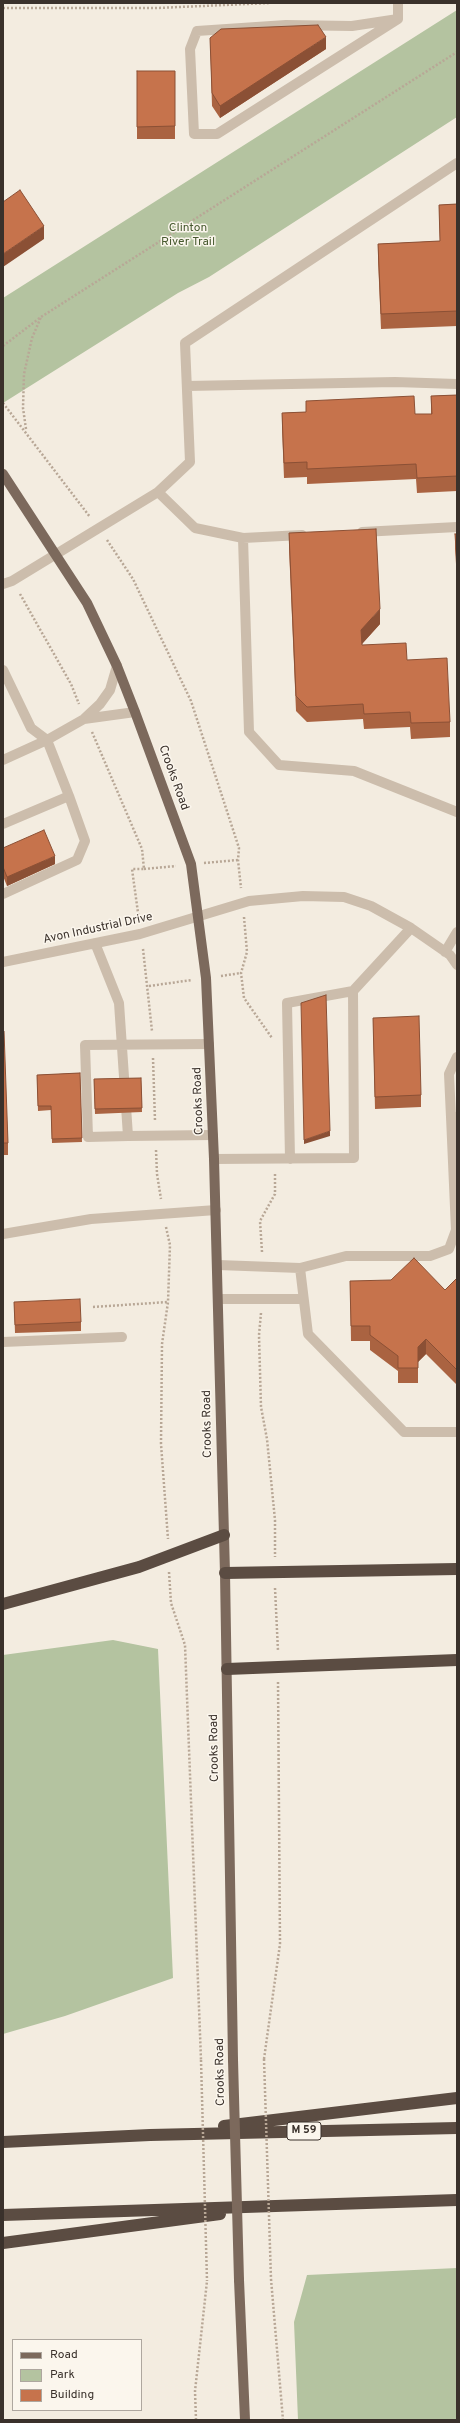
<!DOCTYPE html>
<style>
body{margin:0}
#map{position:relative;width:460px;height:2423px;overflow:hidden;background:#f3ece0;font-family:Overpass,sans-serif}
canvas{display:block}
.frame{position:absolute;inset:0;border:4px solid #3a312b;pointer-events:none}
.legend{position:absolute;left:12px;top:2339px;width:130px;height:72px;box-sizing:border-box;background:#fbf6ed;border:1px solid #aea79f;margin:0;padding:5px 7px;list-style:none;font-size:12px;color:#3a312b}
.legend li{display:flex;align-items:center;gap:8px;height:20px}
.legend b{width:20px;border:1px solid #aea79f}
</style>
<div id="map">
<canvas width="460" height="2423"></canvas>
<div class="frame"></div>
<ul class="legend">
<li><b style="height:5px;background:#7c695c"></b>Road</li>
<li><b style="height:11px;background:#b4c3a0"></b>Park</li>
<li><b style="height:11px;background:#c6734c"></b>Building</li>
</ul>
</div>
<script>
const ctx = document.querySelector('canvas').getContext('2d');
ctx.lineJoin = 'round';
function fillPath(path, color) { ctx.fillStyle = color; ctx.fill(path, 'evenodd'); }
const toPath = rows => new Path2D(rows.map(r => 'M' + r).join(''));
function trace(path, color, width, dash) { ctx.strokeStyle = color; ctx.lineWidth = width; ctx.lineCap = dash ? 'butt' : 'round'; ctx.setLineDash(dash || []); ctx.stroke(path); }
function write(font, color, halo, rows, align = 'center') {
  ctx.font = font + ' Overpass,sans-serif'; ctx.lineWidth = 3; ctx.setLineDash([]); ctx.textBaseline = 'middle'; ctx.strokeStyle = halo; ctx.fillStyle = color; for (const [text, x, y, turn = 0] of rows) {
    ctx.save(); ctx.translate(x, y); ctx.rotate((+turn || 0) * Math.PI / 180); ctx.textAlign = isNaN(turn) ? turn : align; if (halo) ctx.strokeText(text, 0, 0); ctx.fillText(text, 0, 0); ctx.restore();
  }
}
const green = toPath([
 [457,10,457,117,209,277,178,293,3,403,3,298],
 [113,1640,158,1649,173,1978,65,2016,3,2034,3,1655],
 [457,2268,457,2420,298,2420,294,2322,307,2275]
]);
const path = toPath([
 [3,8,157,8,270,3],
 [3,346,41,317,457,52],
 [3,403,90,517],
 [26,429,23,408,24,374,32,338,41,317],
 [107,540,133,579,191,701,239,848,238,860,241,888],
 [20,594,71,684,79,704],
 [92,732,142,849,144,869,132,869,139,920],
 [204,863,238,860],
 [144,869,176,866],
 [244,917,247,952,241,973,244,998,272,1038],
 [143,949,152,1031],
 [221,976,241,973],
 [149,986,192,980],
 [153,1058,155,1121],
 [156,1150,157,1174,161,1199],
 [166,1227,170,1245,168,1302,162,1344,161,1444,168,1539],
 [262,1252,260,1221,275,1194,275,1173],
 [93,1307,168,1302],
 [261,1313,259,1335,261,1407,267,1439,275,1520,275,1557],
 [169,1572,171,1603,185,1645,201,2060],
 [275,1588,278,1651],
 [264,2059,280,1944,278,1682],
 [271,2279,283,2420],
 [196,2420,195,2391,207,2281]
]);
const minor = toPath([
 [398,3,398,19],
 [398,19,217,134,194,134,190,49,197,31,286,25,352,26,398,19],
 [187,386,395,382,457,384],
 [158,492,190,462,185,343,457,163],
 [362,532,457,527],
 [302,535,243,538,249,732,279,765,354,771,457,812],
 [3,584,12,581,158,492,195,528,243,538],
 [3,670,31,728,47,740,69,796,3,824],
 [84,719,135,712],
 [3,760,47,740,84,719,100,704,110,690,117,666],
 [3,894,77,860,85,841,69,796],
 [95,943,119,1003,128,1136,213,1135],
 [445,952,457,932],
 [3,962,140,934,249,901,303,896,344,897,371,906,411,928,450,955,457,965],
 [457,1057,449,1074,451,1117,457,1117],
 [128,1136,88,1137,85,1045,209,1044],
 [214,1159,354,1158,353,991,411,928],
 [290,1159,287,1003,353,991],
 [3,1234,91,1219,216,1210],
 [218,1265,300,1268,308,1334,404,1432,457,1432],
 [300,1268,346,1256,430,1256,449,1249,456,1230,451,1117],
 [218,1299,303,1299],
 [3,1342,122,1337]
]);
const major = toPath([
 [3,474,87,603,117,666,135,712,191,864,206,978,214,1159,225,1573,233,2060],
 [239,2280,245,2420]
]);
const highway = toPath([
 [225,1573,457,1569],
 [3,1604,139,1567,224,1535],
 [227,1669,457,1660],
 [224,2126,457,2098],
 [3,2142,150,2135,457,2128],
 [3,2215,457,2200],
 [3,2243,220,2214]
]);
const pathBridge = toPath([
 [264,2059,271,2279],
 [201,2060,207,2281]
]);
const majorBridge = toPath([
 [233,2060,239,2280]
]);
const wall = toPath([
 [210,38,326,49,220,118,212,106],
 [137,71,175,71,175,139,137,139],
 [457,204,457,326,381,329,378,259,378,244,440,241,439,205],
 [457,395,457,491,417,493,416,479,307,484,307,477,284,478,282,428,282,413,306,412,306,401,415,414,431,414,431,396],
 [289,533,380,624,362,644,362,645,407,660,450,722,450,737,411,739,410,727,364,729,363,719,307,722,296,711,289,548],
 [455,534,457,534,457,579,455,549],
 [3,848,55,864,7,886,3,876],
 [373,1018,421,1095,421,1107,375,1109],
 [3,1031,8,1143,8,1155,3,1155],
 [80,1073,82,1142,52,1143,51,1110,38,1111,37,1075],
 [141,1078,142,1112,95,1114,94,1079],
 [457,1278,457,1385,426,1354,418,1362,418,1383,398,1383,398,1371,370,1350,370,1341,351,1341,350,1281,445,1290],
 [14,1302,81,1322,81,1331,15,1333]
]);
const shadedWall = toPath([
 [326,37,326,49,220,118,220,106],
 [44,226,44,239,3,267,3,254],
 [380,609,380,624,361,645,361,630],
 [55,856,55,864,7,886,7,877],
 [330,1131,330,1136,304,1144,304,1140],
 [426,1339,426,1354,418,1362,418,1347]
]);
const building = toPath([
 [318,25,326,37,220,106,212,93,210,38,221,29,318,25],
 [137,71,175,71,175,126,137,127,137,71],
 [20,190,44,226,3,254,3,202,20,190],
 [457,204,457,311,381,314,378,244,440,241,439,205,457,204],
 [457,395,457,476,417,478,416,464,307,469,307,462,284,463,282,413,306,412,306,401,414,396,415,414,432,414,431,396,457,395],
 [376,529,380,609,361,630,362,645,406,643,407,660,447,658,450,722,411,723,410,712,364,714,363,704,307,707,296,696,289,533,376,529],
 [455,534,457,534,457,564,455,534],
 [44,830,55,856,7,877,3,867,3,848,44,830],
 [326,995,330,1131,304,1140,301,1003,326,995],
 [419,1016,421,1095,375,1097,373,1018,419,1016],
 [3,1031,4,1031,8,1143,3,1143,3,1031],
 [80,1073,82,1138,52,1139,51,1106,38,1106,37,1075,80,1073],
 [141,1078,142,1108,95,1109,94,1079,141,1078],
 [414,1258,445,1290,457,1278,457,1370,426,1339,418,1347,418,1368,398,1368,398,1356,370,1335,370,1326,351,1326,350,1281,391,1280,414,1258],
 [80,1299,81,1322,15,1325,14,1302,80,1299]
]);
const shields = [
 [304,2131,34]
];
const shieldNames = [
 ["M 59",304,2131]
];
const parkNames = [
 ["Clinton",188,229],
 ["River Trail",188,243]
];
const streetNames = [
 ["Crooks Road",173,778,70],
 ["Avon Industrial Drive",98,929,-12],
 ["Crooks Road",199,1101,-92],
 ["Crooks Road",208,1424,-91],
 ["Crooks Road",215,1748,-91],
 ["Crooks Road",221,2072,-91]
];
fillPath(green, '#b4c3a0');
trace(path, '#b8a796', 2.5, [2, 2]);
trace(minor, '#ccbdac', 10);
trace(major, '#7c695c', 10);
trace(highway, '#5b4c42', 12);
trace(pathBridge, '#b8a796', 2.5, [2, 2]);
trace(majorBridge, '#7c695c', 10);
fillPath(wall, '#aa6341');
fillPath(shadedWall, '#8b5035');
fillPath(building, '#c6734c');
trace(building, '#8b5035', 1);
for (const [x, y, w] of shields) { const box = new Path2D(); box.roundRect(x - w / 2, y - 9, w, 18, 3); ctx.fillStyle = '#fbf6ed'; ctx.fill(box); trace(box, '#3a312b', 1); }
write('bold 11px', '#3a312b', null, shieldNames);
write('12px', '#46592e', '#fbf6ed', parkNames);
write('12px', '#3a312b', '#fbf6ed', streetNames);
</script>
